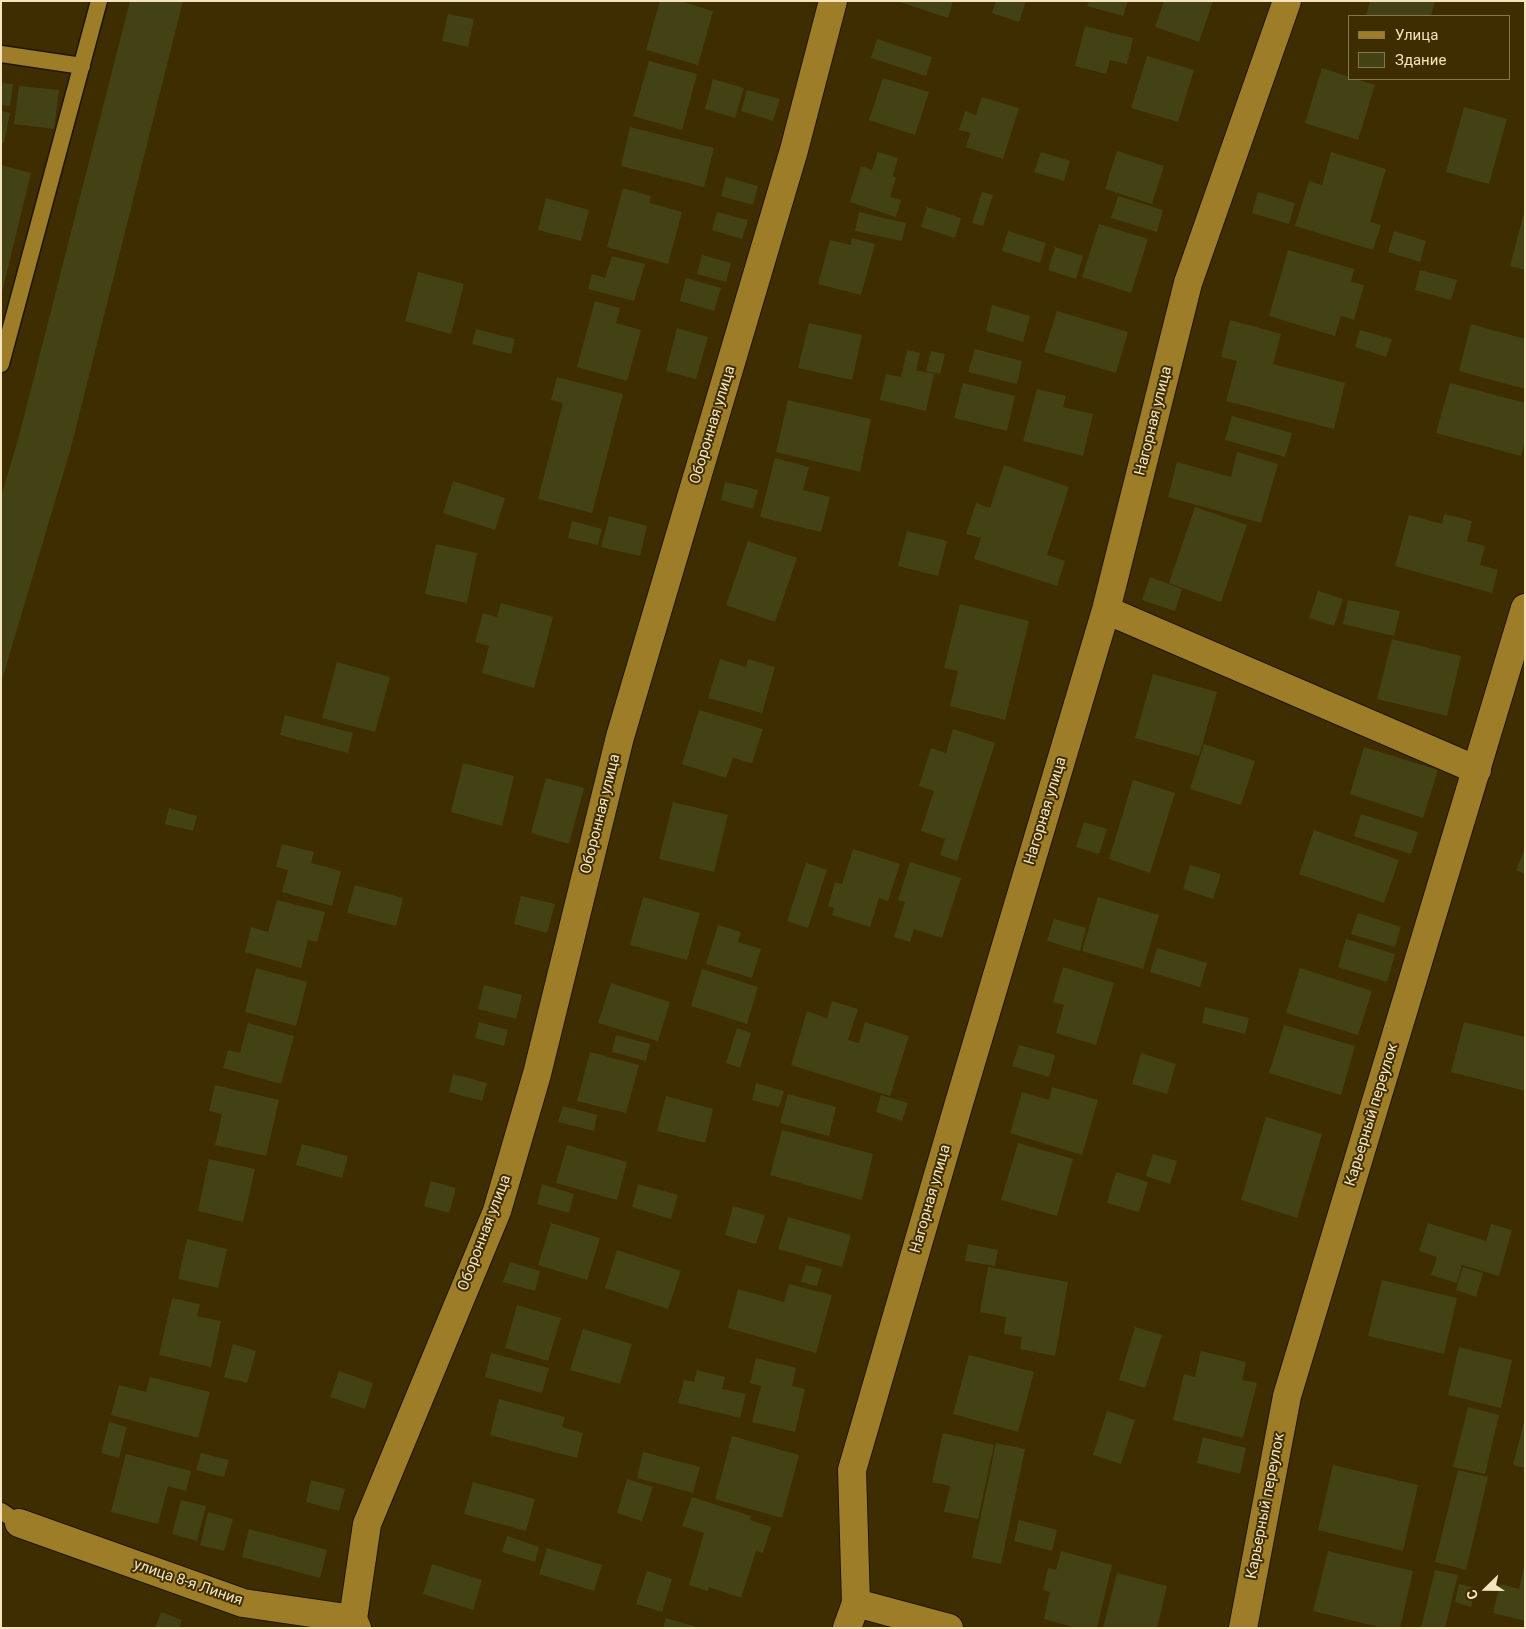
<!DOCTYPE html>
<meta charset="utf-8">
<style>
body{margin:0}
#map{position:relative;width:1526px;height:1629px;overflow:hidden;background:#3e2d00;font-family:Roboto,sans-serif}
canvas{display:block}
.frame{position:absolute;inset:0;border:2px solid #f5e4bd;pointer-events:none}
.legend{position:absolute;left:1348px;top:15px;width:162px;height:65px;box-sizing:border-box;background:#3e2d00;border:1px solid #87764c;margin:0;padding:6px 9px;list-style:none;font-size:15px;color:#f5e4bd}
.legend li{display:flex;align-items:center;gap:10px;height:25px}
.legend b{width:25px;border:1px solid #87764c}
.north{position:absolute;left:1461px;top:1564px;width:50px;height:50px;-webkit-text-stroke:4px #3e2d00;paint-order:stroke;rotate:248deg;font-size:14px;font-weight:700;line-height:20px;text-align:center;color:#f5e4bd}
.north::after{content:'';display:block;margin:auto;width:18px;height:22px;background:#f5e4bd;clip-path:polygon(50% 0,100% 100%,50% 72%,0 100%)}
</style>
<div id="map">
<canvas width="1526" height="1629"></canvas>
<div class="frame"></div>
<ul class="legend">
<li><b style="height:6px;background:#9d7d27"></b>Улица</li>
<li><b style="height:14px;background:#434214"></b>Здание</li>
</ul>
<div class="north">С</div>
</div>
<script>
const ctx = document.querySelector('canvas').getContext('2d');
ctx.lineJoin = 'round';
function fillPath(path, color) { ctx.fillStyle = color; ctx.fill(path, 'evenodd'); }
const toPath = rows => new Path2D(rows.map(r => 'M' + r).join(''));
function trace(path, color, width, dash) { ctx.strokeStyle = color; ctx.lineWidth = width; ctx.lineCap = dash ? 'butt' : 'round'; ctx.setLineDash(dash || []); ctx.stroke(path); }
function write(font, color, halo, rows, align = 'center') {
  ctx.font = font + ' Roboto,sans-serif'; ctx.lineWidth = 4; ctx.setLineDash([]); ctx.textBaseline = 'middle'; ctx.strokeStyle = halo; ctx.fillStyle = color; for (const [text, x, y, turn = 0] of rows) {
    ctx.save(); ctx.translate(x, y); ctx.rotate((+turn || 0) * Math.PI / 180); ctx.textAlign = isNaN(turn) ? turn : align; if (halo) ctx.strokeText(text, 0, 0); ctx.fillText(text, 0, 0); ctx.restore();
  }
}
const building = toPath([
 [130,1,183,1,70,451,1,683,1,497,19,436],
 [660,1,680,1,713,11,698,65,646,50],
 [897,1,953,1,948,18],
 [996,1,1026,1,1019,22,992,13],
 [1089,1,1128,1,1123,16,1087,6],
 [1164,1,1213,1,1199,42,1155,27],
 [1370,1,1435,1,1431,16,1366,16],
 [448,14,474,19,468,47,442,41],
 [1085,26,1133,38,1127,64,1110,60,1106,74,1075,66],
 [877,39,932,57,926,76,871,58],
 [1147,56,1194,70,1178,122,1131,108],
 [649,61,697,74,682,130,633,116],
 [1322,68,1350,77,1350,79,1356,79,1375,85,1358,140,1305,123],
 [883,78,929,92,915,135,869,120],
 [713,79,744,88,735,118,705,109],
 [1,83,13,84,10,106,1,105],
 [19,86,59,90,54,129,14,124],
 [747,90,780,99,773,121,741,111],
 [982,97,1019,108,1003,159,966,147,970,133,959,130,965,111,976,115],
 [1464,107,1507,119,1489,184,1446,172],
 [1,111,10,113,4,143,1,143],
 [630,127,714,148,704,187,621,166],
 [1117,151,1164,166,1152,204,1105,189],
 [878,152,898,158,893,176,896,178,890,197,901,200,896,217,850,202,861,166,872,170],
 [1041,152,1070,161,1064,181,1034,172],
 [1331,152,1386,169,1370,222,1381,225,1373,250,1295,226,1309,181,1322,185],
 [1,165,31,173,2,292,1,292],
 [726,177,758,186,753,205,721,196],
 [623,188,651,196,649,203,682,212,668,264,607,247],
 [982,192,993,195,983,226,972,223],
 [1258,192,1295,203,1289,224,1252,213],
 [1118,196,1163,210,1157,232,1111,218],
 [546,198,589,210,581,241,538,230],
 [927,207,961,218,955,238,921,227],
 [717,212,748,220,742,239,712,230],
 [859,212,906,223,902,241,855,231],
 [1524,213,1525,213,1525,270,1510,266],
 [1099,224,1148,239,1131,293,1082,277],
 [1008,231,1046,243,1040,263,1002,251],
 [1394,231,1426,241,1420,262,1388,252],
 [852,238,875,244,861,295,818,284,830,240,851,245],
 [1055,247,1083,256,1076,279,1048,270],
 [1288,250,1354,269,1351,282,1364,285,1354,320,1341,316,1335,336,1269,316],
 [702,255,731,263,726,282,697,274],
 [612,256,645,264,634,301,588,289,592,274,605,278],
 [1420,270,1457,280,1451,300,1415,290],
 [418,272,464,284,451,334,405,321],
 [686,278,721,288,714,311,680,301],
 [595,301,620,308,616,323,641,330,627,381,577,367],
 [992,305,1030,316,1023,342,986,331],
 [1057,311,1128,332,1116,373,1044,352],
 [1230,320,1281,334,1273,364,1345,383,1334,429,1226,401,1237,361,1221,357],
 [809,323,862,335,852,380,798,368],
 [1471,324,1525,339,1525,389,1459,371],
 [677,328,708,337,696,379,666,371],
 [476,329,515,339,511,354,472,344],
 [1360,330,1392,339,1386,357,1355,347],
 [975,349,1022,361,1017,384,968,372],
 [907,350,920,353,916,370,934,374,926,411,880,400,886,374,901,377],
 [931,351,945,354,940,374,926,371],
 [557,377,623,394,592,513,538,499,563,403,551,400],
 [963,383,1015,396,1007,431,954,418],
 [1450,383,1525,403,1525,440,1521,456,1436,433],
 [1037,389,1066,396,1063,407,1093,414,1083,456,1023,441],
 [788,400,871,419,860,472,776,452],
 [1232,416,1292,433,1285,457,1225,440],
 [1237,452,1278,464,1261,523,1168,497,1177,462,1231,477],
 [775,458,809,467,803,490,830,497,821,532,760,517],
 [1004,465,1069,487,1047,555,1065,561,1057,586,974,559,981,538,966,534,976,503,990,508],
 [453,481,505,498,495,530,443,513],
 [725,482,758,490,753,509,721,500],
 [1195,507,1247,525,1221,602,1169,583],
 [1444,514,1472,521,1467,541,1485,546,1480,565,1498,570,1492,593,1395,566,1409,515,1442,524],
 [609,516,647,526,640,556,601,547],
 [572,521,602,529,598,545,568,538],
 [907,531,947,541,938,576,898,566],
 [748,541,797,558,775,622,726,605],
 [436,544,477,553,467,603,425,594],
 [1150,577,1182,589,1175,611,1142,600],
 [1318,591,1343,599,1334,626,1309,618],
 [1348,600,1400,611,1394,636,1343,624],
 [501,603,553,617,534,688,482,673,489,646,475,642,483,613,497,617],
 [960,604,1029,621,1005,720,950,706,958,671,944,668],
 [1392,639,1461,656,1447,716,1377,699],
 [720,659,746,667,748,659,775,667,762,713,708,698],
 [337,662,390,677,375,732,322,718],
 [1153,674,1217,692,1199,756,1135,738],
 [699,710,763,729,752,763,733,758,726,778,682,764],
 [285,715,353,733,348,753,280,735],
 [953,729,995,743,957,861,940,855,945,839,921,831,934,791,919,786,931,748,946,753],
 [1204,744,1255,761,1241,805,1190,789],
 [1364,747,1438,770,1423,818,1350,794],
 [463,763,514,776,502,826,451,812],
 [546,778,584,788,569,844,531,833],
 [1133,780,1175,793,1150,873,1109,859],
 [673,802,728,815,714,872,659,859],
 [169,808,197,816,193,831,165,824],
 [1361,814,1418,832,1411,854,1354,836],
 [1084,822,1107,829,1099,854,1076,847],
 [1314,830,1399,860,1384,903,1299,874],
 [282,844,314,852,311,863,341,871,332,906,282,892,288,870,276,867],
 [853,849,900,864,888,901,879,898,870,927,832,915,834,908,828,906,835,882,842,884],
 [1525,849,1525,874,1516,870],
 [910,862,961,878,942,938,914,929,910,942,894,937,905,902,898,900],
 [806,863,827,870,808,928,787,921],
 [1190,865,1221,874,1213,899,1183,889],
 [355,885,403,898,396,926,347,913],
 [521,896,555,904,547,933,514,924],
 [643,897,700,913,687,960,630,945],
 [1098,897,1159,915,1143,969,1082,951],
 [277,900,325,912,317,942,308,940,301,968,245,952,251,927,268,932],
 [1358,913,1401,927,1395,947,1351,934],
 [1054,919,1086,928,1080,951,1047,941],
 [718,925,741,932,738,942,761,949,752,978,706,964],
 [1346,939,1395,954,1387,982,1338,967],
 [1157,948,1207,963,1200,987,1150,972],
 [1063,967,1114,983,1096,1045,1056,1033,1064,1005,1053,1002],
 [256,968,307,982,296,1026,245,1012],
 [1300,968,1372,991,1358,1035,1286,1013],
 [702,969,758,987,747,1024,691,1006],
 [611,983,670,1002,658,1041,598,1023],
 [484,985,522,995,516,1019,478,1009],
 [832,1001,858,1009,848,1040,859,1043,865,1022,909,1036,890,1096,791,1065,807,1011,827,1018],
 [1205,1007,1249,1018,1245,1034,1202,1023],
 [479,1022,508,1030,504,1046,475,1038],
 [1464,1022,1525,1037,1525,1091,1451,1072],
 [248,1023,294,1036,281,1084,223,1068,228,1050,240,1053],
 [1284,1025,1355,1046,1341,1095,1269,1073],
 [737,1028,751,1033,740,1068,726,1063],
 [616,1035,650,1044,646,1061,612,1052],
 [1019,1045,1055,1055,1049,1077,1012,1066],
 [590,1052,639,1065,626,1113,577,1101],
 [1141,1053,1176,1064,1167,1094,1132,1084],
 [453,1074,487,1083,482,1101,449,1092],
 [756,1083,784,1091,779,1107,752,1100],
 [215,1085,279,1100,266,1156,215,1145,222,1114,209,1111],
 [1052,1087,1098,1100,1082,1155,1010,1133,1022,1092,1049,1100],
 [788,1094,836,1107,829,1136,780,1123],
 [881,1095,908,1103,902,1121,876,1112],
 [666,1096,713,1109,705,1143,657,1131],
 [563,1106,597,1115,594,1131,558,1122],
 [1266,1117,1322,1134,1297,1218,1241,1200],
 [782,1130,873,1154,862,1200,770,1175],
 [1018,1143,1073,1159,1057,1216,1001,1200],
 [302,1144,348,1156,342,1178,296,1165],
 [567,1145,627,1162,617,1200,556,1183],
 [1153,1154,1177,1161,1170,1184,1146,1176],
 [209,1159,255,1169,243,1222,198,1211],
 [1116,1172,1148,1182,1139,1212,1107,1203],
 [431,1181,456,1188,449,1213,424,1206],
 [542,1184,574,1194,569,1213,537,1204],
 [638,1184,678,1195,671,1219,632,1207],
 [733,1206,765,1215,756,1244,725,1235],
 [788,1217,851,1235,842,1267,778,1249],
 [551,1223,600,1238,587,1280,538,1265],
 [1428,1223,1486,1241,1491,1224,1512,1230,1499,1276,1462,1265,1457,1283,1431,1275,1437,1257,1419,1251],
 [187,1239,227,1249,218,1288,178,1279],
 [968,1244,998,1250,995,1266,965,1261],
 [617,1250,681,1271,668,1309,605,1288],
 [510,1262,540,1271,535,1291,503,1282],
 [806,1265,822,1269,817,1286,801,1282],
 [988,1267,1068,1282,1055,1356,1020,1349,1022,1337,1004,1334,1006,1317,980,1312],
 [1463,1267,1483,1273,1476,1297,1456,1290],
 [1382,1280,1457,1298,1444,1354,1368,1336],
 [789,1284,832,1295,816,1353,728,1328,738,1289,784,1302],
 [172,1298,200,1304,197,1316,221,1321,211,1367,159,1355],
 [517,1305,561,1318,548,1361,505,1348],
 [1135,1327,1162,1335,1145,1388,1119,1380],
 [583,1329,632,1344,620,1384,570,1370],
 [233,1344,256,1351,247,1383,224,1377],
 [1459,1347,1512,1360,1501,1408,1448,1395],
 [1201,1351,1246,1362,1242,1380,1257,1383,1243,1438,1173,1420,1184,1374,1195,1377],
 [491,1353,549,1368,542,1393,485,1377],
 [969,1355,1034,1372,1018,1432,953,1414],
 [756,1358,796,1368,792,1386,805,1389,795,1432,752,1422,761,1386,750,1383],
 [697,1370,725,1377,722,1389,746,1394,740,1418,678,1403,684,1380,694,1382],
 [339,1371,373,1383,365,1409,330,1397],
 [150,1377,210,1392,198,1438,111,1415,119,1385,146,1392],
 [499,1399,565,1417,562,1427,583,1433,577,1458,490,1435],
 [1468,1407,1499,1415,1485,1474,1453,1467],
 [1107,1411,1135,1420,1121,1464,1093,1455],
 [109,1422,127,1427,119,1458,101,1453],
 [1524,1422,1525,1422,1525,1468,1513,1465],
 [943,1433,994,1445,978,1519,944,1512,950,1486,932,1482],
 [732,1436,799,1455,782,1518,715,1499],
 [1203,1437,1246,1448,1240,1474,1197,1463],
 [996,1443,1025,1449,1001,1564,972,1558],
 [643,1452,700,1467,693,1493,637,1478],
 [201,1453,229,1460,224,1477,196,1470],
 [126,1454,191,1471,186,1491,168,1486,158,1524,111,1512],
 [1333,1465,1418,1485,1403,1551,1318,1530],
 [1458,1470,1488,1477,1466,1570,1435,1562],
 [627,1479,653,1487,642,1521,617,1513],
 [311,1480,345,1489,339,1511,306,1502],
 [473,1482,535,1499,526,1531,464,1514],
 [692,1497,751,1516,750,1520,771,1527,763,1553,756,1551,741,1598,709,1587,708,1591,689,1585,704,1533,682,1526],
 [181,1500,206,1506,197,1541,172,1534],
 [208,1512,233,1519,224,1551,200,1545],
 [1019,1520,1057,1530,1052,1551,1014,1541],
 [249,1529,327,1550,320,1578,242,1557],
 [507,1536,539,1547,535,1562,502,1552],
 [547,1548,602,1565,594,1591,539,1574],
 [1061,1551,1112,1565,1097,1628,1076,1628,1044,1619,1050,1592,1043,1590,1048,1568,1056,1570],
 [1328,1551,1413,1571,1400,1628,1383,1628,1313,1611],
 [432,1564,482,1580,473,1610,423,1594],
 [1524,1567,1525,1621,1493,1613,1500,1584,1519,1589],
 [1435,1570,1458,1575,1445,1628,1421,1628],
 [647,1571,672,1579,662,1612,636,1604],
 [1117,1573,1167,1586,1157,1628,1103,1628],
 [1459,1584,1476,1588,1471,1607,1455,1602],
 [161,1612,182,1620,179,1628,155,1628],
 [666,1618,697,1627,697,1628,663,1628]
]);
const lane = toPath([
 [1,54,82,66],
 [1,364,99,1],
 [1,1511,19,1523]
]);
const street = toPath([
 [1106,610,1477,770],
 [19,1523,243,1603,353,1619,357,1628],
 [856,1603,949,1628],
 [353,1619,367,1524,497,1211,537,1074,620,737,794,150,833,1],
 [847,1628,856,1603,852,1470,959,1103,1106,610,1188,283,1287,1],
 [1243,1628,1287,1396,1525,608]
]);
const streetNames = [
 ["Нагорная улица",1154,421,-76],
 ["Оборонная улица",713,425,-73],
 ["Нагорная улица",1046,811,-73],
 ["Оборонная улица",601,814,-76],
 ["Карьерный переулок",1372,1115,-73],
 ["Нагорная улица",931,1199,-74],
 ["Оборонная улица",485,1233,-69],
 ["Карьерный переулок",1266,1506,-79],
 ["улица 8-я Линия",188,1583,19]
];
fillPath(building, '#434214');
trace(lane, '#201600', 19);
trace(street, '#201600', 30);
trace(lane, '#9d7d27', 16);
trace(street, '#9d7d27', 28);
write('15px', '#f5e4bd', '#3e2d00', streetNames);
</script>
